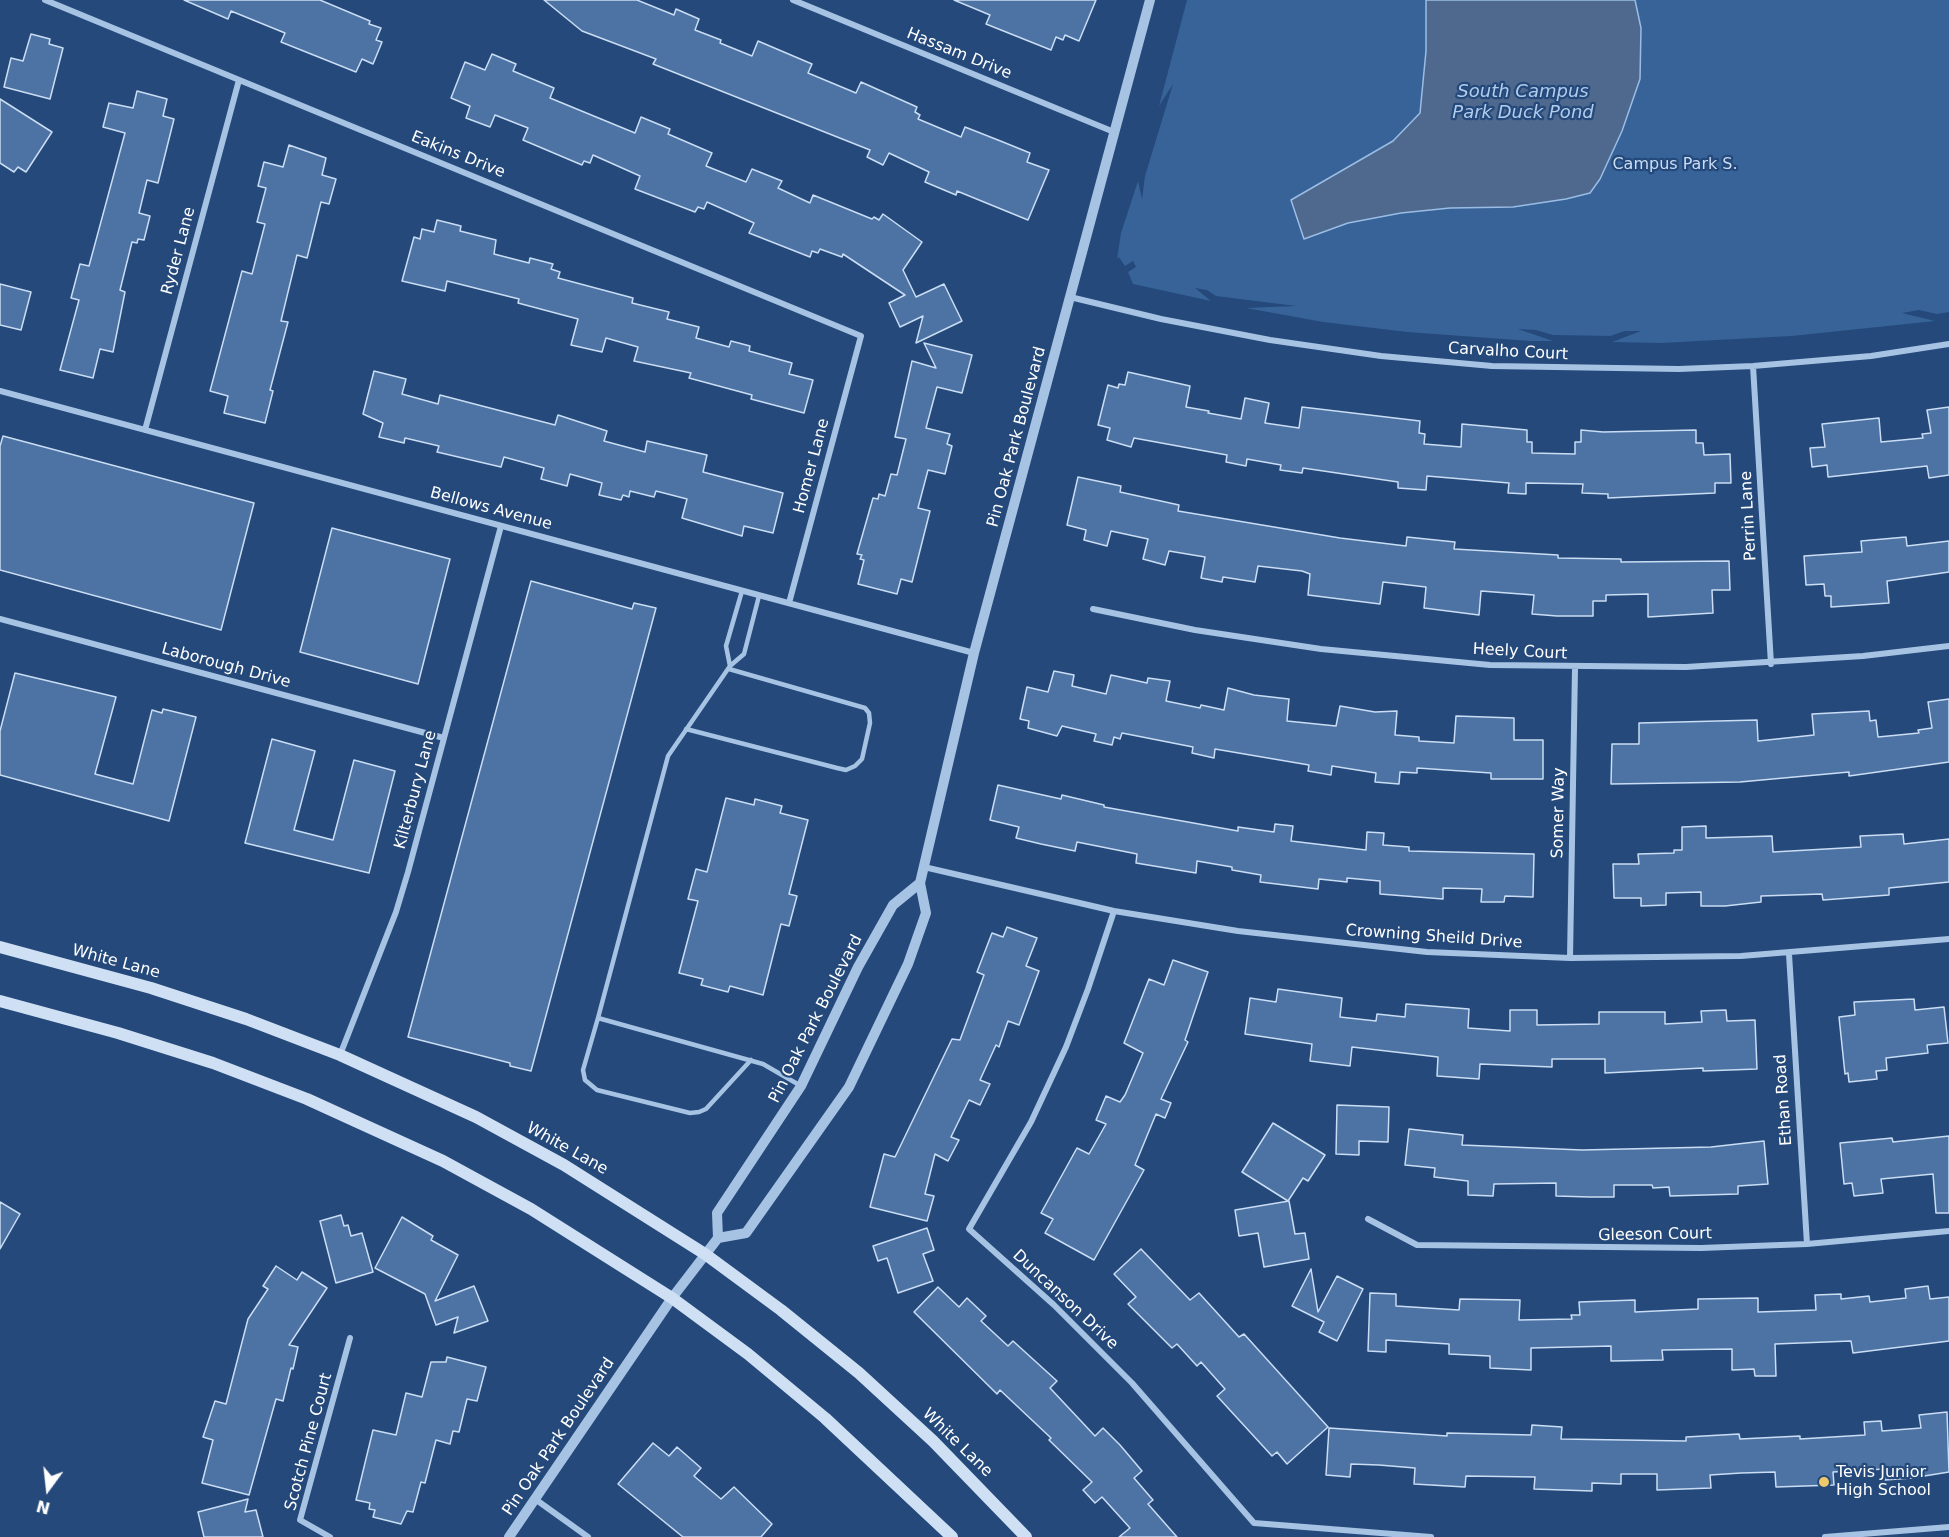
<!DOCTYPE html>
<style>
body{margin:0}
#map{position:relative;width:1949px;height:1537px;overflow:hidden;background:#24497a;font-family:"DejaVu Sans",sans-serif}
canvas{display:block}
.north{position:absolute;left:18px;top:1459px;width:60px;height:60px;-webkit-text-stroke:4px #24497a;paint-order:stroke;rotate:195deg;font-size:16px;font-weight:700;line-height:24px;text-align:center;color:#fff}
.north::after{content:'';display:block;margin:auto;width:21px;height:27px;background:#fff;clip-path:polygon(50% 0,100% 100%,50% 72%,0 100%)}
</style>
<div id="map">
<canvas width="1949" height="1537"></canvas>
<div class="north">N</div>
</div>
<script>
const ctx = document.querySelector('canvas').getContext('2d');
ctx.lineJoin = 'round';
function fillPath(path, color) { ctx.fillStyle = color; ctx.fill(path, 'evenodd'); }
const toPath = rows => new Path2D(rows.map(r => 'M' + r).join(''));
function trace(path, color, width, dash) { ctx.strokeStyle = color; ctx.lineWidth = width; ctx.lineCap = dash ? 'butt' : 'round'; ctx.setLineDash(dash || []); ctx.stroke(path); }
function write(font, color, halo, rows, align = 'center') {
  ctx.font = font + ' "DejaVu Sans",sans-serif'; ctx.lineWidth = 4.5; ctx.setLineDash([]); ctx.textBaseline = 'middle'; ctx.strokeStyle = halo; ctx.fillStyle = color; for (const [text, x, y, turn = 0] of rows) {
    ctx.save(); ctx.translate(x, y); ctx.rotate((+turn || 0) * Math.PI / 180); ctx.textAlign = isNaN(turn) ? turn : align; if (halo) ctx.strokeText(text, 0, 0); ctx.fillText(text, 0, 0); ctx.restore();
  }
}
const green = toPath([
 [1187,0,1949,0,1949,312,1937,314,1919,310,1902,313,1935,321,1792,336,1661,343,1612,342,1641,331,1625,331,1610,336,1553,335,1536,330,1518,329,1553,341,1530,341,1407,332,1323,322,1246,308,1296,306,1216,296,1207,290,1195,288,1211,301,1133,284,1128,272,1136,267,1133,261,1125,266,1119,257,1117,259,1121,233,1138,181,1142,199,1145,176,1173,84,1159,106]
]);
const water = toPath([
 [1426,0,1635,0,1641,28,1640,79,1622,131,1600,179,1590,193,1566,199,1513,207,1450,208,1401,213,1348,223,1304,239,1291,200,1393,141,1420,113,1426,51,1426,0]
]);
const building = toPath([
 [184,0,320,0,370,21,369,24,381,28,376,40,382,42,373,64,362,59,356,72,281,42,285,33,231,11,228,19,184,0],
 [544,0,637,0,674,15,676,9,699,19,695,30,721,40,720,43,752,56,758,41,812,64,808,73,856,93,861,82,917,107,915,112,920,115,918,119,961,137,965,127,1003,142,1030,153,1027,162,1049,170,1028,220,957,191,956,195,925,182,929,172,889,153,883,165,867,157,870,150,653,64,656,59,582,31,544,0],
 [954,0,1096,0,1079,41,1065,35,1063,40,1056,37,1051,50,986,24,990,15,954,0],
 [31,34,50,39,49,44,63,48,50,99,4,87,11,58,23,61,31,34],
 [492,54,516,64,513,71,554,88,550,98,635,133,641,117,670,129,668,134,712,153,706,166,746,182,752,169,782,181,778,188,810,203,813,195,872,219,874,217,879,220,883,214,922,242,903,270,916,297,944,284,962,321,916,343,923,316,900,327,889,303,905,295,843,254,842,257,820,249,818,253,812,251,810,257,749,233,754,223,707,202,704,209,698,207,695,212,635,189,640,176,593,155,590,163,584,161,582,165,523,140,528,128,495,115,490,127,466,118,470,106,451,98,465,62,485,70,492,54],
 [137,91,167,99,163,116,174,119,158,183,147,180,139,213,150,216,144,240,138,239,137,243,132,242,120,290,125,292,113,352,100,349,93,378,60,370,79,300,71,298,80,264,89,266,125,133,103,127,109,103,133,108,137,91],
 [0,99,52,132,26,172,18,167,14,172,0,163,0,99],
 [289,145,326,158,322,175,336,179,329,204,321,202,307,258,297,255,281,321,288,322,270,390,273,391,265,423,224,413,228,396,210,391,242,271,252,274,265,224,257,222,266,188,258,186,264,162,283,167,289,145],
 [437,220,461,226,460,231,496,240,494,254,529,263,530,258,553,264,551,269,560,272,558,278,633,298,632,303,669,312,667,319,699,327,696,338,729,347,731,341,750,346,749,351,792,363,789,374,813,380,804,413,751,399,752,395,689,378,691,373,634,361,638,347,606,338,602,352,571,345,578,319,518,303,519,299,447,281,445,291,402,281,414,237,420,239,422,229,434,232,437,220],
 [0,284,31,292,21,330,0,325,0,284],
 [924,343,972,355,962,393,937,387,926,428,950,434,947,444,952,446,945,474,928,470,918,508,930,511,912,582,901,579,897,594,858,584,864,560,860,559,862,555,857,554,873,498,878,499,879,494,885,496,891,474,897,475,906,439,895,437,912,361,936,368,924,343],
 [374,371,406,379,402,394,438,404,440,395,555,425,558,415,607,431,604,441,645,452,647,441,707,455,703,472,783,493,773,533,744,526,742,536,682,518,687,499,656,491,654,497,630,491,629,497,623,495,621,500,599,495,602,483,570,474,567,486,541,479,544,468,504,457,501,467,437,452,439,446,405,438,404,443,379,437,383,423,363,414,374,371],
 [1128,372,1190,386,1186,407,1209,411,1208,413,1241,419,1245,398,1269,403,1265,423,1299,428,1302,407,1420,421,1419,433,1425,434,1424,444,1461,447,1462,424,1527,430,1527,442,1532,442,1532,453,1575,454,1575,442,1581,442,1581,430,1603,432,1696,430,1696,443,1703,443,1704,455,1730,454,1731,483,1715,483,1715,493,1608,498,1608,494,1582,493,1583,484,1526,483,1526,494,1508,493,1509,483,1427,476,1426,490,1398,488,1398,482,1303,468,1302,473,1280,470,1281,465,1247,459,1246,466,1226,462,1227,455,1134,438,1131,447,1107,440,1110,428,1098,425,1108,385,1118,388,1119,384,1125,385,1128,372],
 [1949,407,1949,475,1929,478,1927,466,1828,477,1827,465,1812,467,1810,448,1825,447,1822,424,1879,418,1881,442,1923,438,1922,434,1931,433,1927,410,1949,407],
 [3,436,254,503,221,630,0,570,0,446,3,436],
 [1078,477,1121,486,1120,492,1179,505,1178,511,1340,538,1406,546,1407,537,1455,542,1454,549,1558,555,1558,558,1621,559,1621,562,1729,561,1730,590,1712,590,1713,613,1648,617,1648,594,1606,595,1606,601,1593,601,1593,616,1557,616,1532,614,1534,595,1481,591,1479,615,1424,608,1426,587,1383,582,1380,604,1308,595,1310,574,1302,571,1258,566,1255,582,1223,577,1222,582,1201,578,1205,557,1169,551,1165,565,1143,559,1148,539,1111,531,1107,546,1084,540,1086,530,1067,525,1078,477],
 [332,528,450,559,418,684,300,652,332,528],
 [1906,537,1907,546,1949,541,1949,572,1887,581,1889,603,1831,607,1831,596,1825,596,1824,584,1806,585,1804,556,1862,552,1861,541,1906,537],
 [531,581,632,609,634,603,656,608,531,1071,510,1066,510,1063,408,1037,531,581],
 [1054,671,1074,675,1072,686,1106,694,1111,675,1147,683,1148,678,1170,681,1166,701,1200,708,1201,705,1224,710,1228,688,1254,695,1289,699,1287,721,1336,726,1340,706,1375,712,1397,711,1395,735,1419,737,1419,741,1454,743,1456,716,1514,718,1514,740,1543,740,1543,779,1491,779,1491,773,1417,768,1417,773,1400,772,1399,784,1375,782,1376,773,1332,766,1331,775,1308,771,1309,765,1215,749,1214,758,1192,753,1193,747,1122,733,1120,739,1114,737,1112,745,1094,741,1096,734,1062,726,1057,736,1028,728,1029,721,1020,719,1027,687,1048,692,1054,671],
 [15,673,116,697,95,774,133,784,152,710,162,713,163,709,196,717,169,821,0,775,0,731,15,673],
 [1949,699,1949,762,1849,776,1849,772,1740,782,1611,784,1612,744,1639,744,1639,723,1757,720,1758,741,1814,735,1812,714,1869,711,1870,721,1876,720,1878,737,1919,733,1918,730,1932,728,1928,702,1949,699],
 [272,739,315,751,294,830,333,840,354,760,395,771,369,873,245,843,272,739],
 [998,785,1061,799,1062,795,1104,805,1104,807,1238,831,1238,827,1274,832,1275,824,1293,826,1291,841,1366,850,1367,832,1384,833,1383,845,1409,847,1409,851,1534,854,1533,897,1505,896,1504,902,1481,902,1482,889,1443,888,1443,899,1380,894,1380,881,1347,878,1347,882,1319,879,1318,889,1260,882,1261,875,1232,870,1232,867,1197,861,1196,873,1136,863,1137,854,1077,842,1075,851,1041,844,1016,838,1019,827,990,820,998,785],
 [726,798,754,805,755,799,782,806,780,813,808,820,789,894,797,896,789,926,781,924,763,995,730,986,728,992,701,985,703,979,679,973,698,901,688,899,696,869,707,872,726,798],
 [1706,826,1706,838,1772,836,1773,852,1861,847,1860,836,1903,834,1904,844,1949,839,1949,882,1889,888,1889,895,1823,900,1822,894,1761,896,1761,902,1725,906,1701,906,1701,892,1666,893,1666,905,1641,906,1641,898,1614,898,1613,864,1639,864,1638,854,1674,853,1674,850,1682,850,1682,827,1706,826],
 [1007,927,1037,938,1026,966,1039,971,1019,1025,1008,1021,999,1047,996,1045,980,1080,990,1084,980,1105,969,1100,951,1137,959,1140,948,1161,935,1154,925,1194,934,1196,927,1221,870,1207,884,1154,895,1157,952,1039,960,1040,984,975,977,972,992,933,1003,937,1007,927],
 [1173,960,1208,972,1185,1040,1188,1042,1161,1099,1171,1103,1165,1118,1156,1114,1135,1165,1144,1170,1094,1260,1045,1233,1053,1219,1041,1213,1077,1148,1089,1154,1106,1124,1096,1120,1106,1096,1120,1102,1125,1095,1143,1053,1124,1043,1149,979,1164,985,1173,960],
 [1278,989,1342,998,1340,1017,1376,1021,1377,1014,1405,1017,1406,1004,1469,1009,1468,1028,1510,1031,1510,1010,1537,1010,1537,1025,1599,1024,1599,1012,1665,1012,1665,1024,1702,1022,1701,1011,1726,1010,1727,1021,1755,1020,1757,1069,1703,1071,1703,1068,1605,1073,1605,1059,1552,1059,1552,1067,1480,1064,1479,1079,1437,1076,1438,1057,1352,1047,1350,1066,1310,1061,1312,1044,1245,1034,1250,998,1276,1002,1278,989],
 [1914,999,1915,1010,1944,1007,1948,1043,1927,1045,1928,1053,1886,1058,1887,1070,1876,1071,1877,1079,1849,1082,1848,1073,1845,1074,1839,1017,1855,1015,1854,1002,1914,999],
 [1337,1105,1389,1107,1388,1142,1359,1141,1359,1155,1336,1154,1337,1105],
 [1273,1123,1325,1155,1308,1181,1303,1178,1288,1201,1242,1172,1273,1123],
 [1409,1129,1463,1135,1462,1145,1582,1150,1711,1147,1764,1141,1768,1184,1738,1186,1738,1194,1670,1196,1669,1187,1653,1188,1652,1185,1614,1185,1614,1197,1590,1197,1556,1196,1556,1183,1494,1184,1493,1196,1468,1195,1468,1181,1434,1177,1435,1168,1405,1165,1409,1129],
 [1949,1136,1949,1213,1936,1213,1933,1174,1881,1179,1883,1193,1854,1196,1852,1183,1844,1184,1840,1143,1892,1138,1893,1142,1949,1136],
 [1289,1201,1295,1234,1305,1233,1309,1259,1264,1267,1258,1233,1239,1236,1235,1210,1289,1201],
 [0,1202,20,1214,0,1249,0,1202],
 [341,1215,344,1226,348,1225,351,1236,362,1233,373,1272,336,1283,320,1221,341,1215],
 [402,1217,433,1236,431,1240,458,1255,435,1301,474,1286,488,1321,454,1333,458,1317,436,1325,425,1294,375,1268,402,1217],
 [927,1228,934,1250,923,1254,933,1281,898,1293,887,1258,878,1261,873,1246,927,1228],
 [1141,1249,1190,1300,1199,1293,1239,1337,1244,1334,1328,1427,1287,1464,1277,1452,1272,1456,1217,1396,1225,1389,1201,1362,1197,1366,1177,1344,1172,1348,1128,1304,1136,1297,1114,1274,1141,1249],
 [276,1266,297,1280,302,1272,327,1288,289,1345,298,1347,293,1369,291,1368,283,1401,276,1399,249,1495,202,1483,213,1440,203,1437,215,1401,226,1404,248,1319,268,1289,263,1286,276,1266],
 [1311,1269,1318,1312,1337,1276,1363,1289,1337,1341,1319,1332,1324,1322,1292,1306,1311,1269],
 [1928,1286,1930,1299,1949,1297,1949,1341,1853,1353,1851,1341,1775,1344,1776,1376,1755,1376,1754,1369,1732,1370,1732,1349,1662,1350,1663,1360,1611,1361,1611,1346,1531,1348,1531,1370,1490,1368,1490,1356,1449,1354,1449,1344,1386,1340,1386,1352,1368,1351,1370,1293,1396,1294,1396,1306,1459,1310,1460,1299,1520,1300,1519,1320,1572,1319,1571,1315,1580,1315,1579,1302,1635,1300,1635,1312,1698,1309,1698,1299,1758,1298,1758,1312,1816,1310,1815,1295,1841,1294,1841,1299,1869,1296,1870,1302,1906,1298,1905,1289,1928,1286],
 [938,1287,959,1307,967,1298,986,1316,981,1321,1008,1346,1013,1341,1057,1381,1050,1388,1095,1436,1103,1428,1120,1445,1142,1471,1134,1478,1153,1500,1148,1504,1177,1537,1119,1537,1130,1528,1102,1497,1095,1503,1083,1490,1092,1482,1049,1440,1051,1438,1000,1390,997,1394,914,1312,938,1287],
 [447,1357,486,1367,477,1401,467,1399,459,1432,453,1431,450,1444,436,1440,425,1483,421,1482,413,1512,407,1511,401,1524,373,1517,375,1510,369,1509,370,1503,356,1500,373,1430,396,1435,406,1393,422,1397,431,1362,446,1362,447,1357],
 [1947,1412,1949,1472,1912,1478,1885,1480,1884,1469,1833,1472,1834,1485,1776,1487,1775,1472,1741,1473,1710,1475,1711,1488,1657,1490,1657,1474,1621,1474,1621,1484,1592,1483,1592,1491,1534,1489,1535,1477,1466,1476,1465,1487,1414,1484,1415,1468,1379,1465,1351,1464,1350,1477,1326,1475,1329,1428,1447,1436,1447,1433,1531,1435,1532,1425,1562,1427,1561,1439,1686,1441,1686,1437,1739,1434,1740,1439,1800,1436,1800,1439,1865,1435,1864,1422,1881,1421,1882,1431,1921,1428,1919,1415,1947,1412],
 [653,1443,669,1456,677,1447,701,1468,694,1476,721,1499,734,1487,772,1524,761,1537,683,1537,618,1484,653,1443],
 [248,1499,245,1512,256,1510,263,1537,204,1537,198,1512,248,1499]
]);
const service = toPath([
 [759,596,744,654,730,666,668,756,598,1018,763,1064,801,1086],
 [730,666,726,646,742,591],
 [686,729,837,768,846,770,855,766,862,759,870,723,869,713,865,708,729,669],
 [598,1018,583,1070,585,1080,597,1090,690,1113,699,1112,706,1109,751,1060]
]);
const minor = toPath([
 [45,0,861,336,789,603],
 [793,0,1114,132],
 [1070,297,1161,319,1270,340,1381,356,1492,366,1679,369,1753,366,1871,356,1949,344],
 [1753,366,1771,664],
 [0,391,974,653],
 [145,430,239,80],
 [1093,609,1195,630,1321,649,1490,665,1686,667,1863,656,1949,646],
 [0,619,444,738],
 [924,867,1114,911,1238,931,1427,952,1570,958,1741,956,1949,939],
 [1114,911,1088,989,1066,1047,1031,1122,969,1229,1054,1305,1132,1383,1254,1523,1431,1537],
 [1789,954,1807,1244],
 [1570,958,1575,668],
 [340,1055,396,912,408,872,501,526],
 [1368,1219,1417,1245,1701,1248,1807,1244,1949,1231],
 [535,1499,588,1537],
 [330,1537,300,1520,350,1338],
 [1825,1537,1949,1527]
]);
const tertiary = toPath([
 [718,1238,746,1233,849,1087,908,964,926,913,920,883,974,653,1150,0],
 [509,1537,672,1298,718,1238,717,1213,801,1086,858,967,893,905,920,883]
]);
const secondary = toPath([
 [0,947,151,988,246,1019,340,1055,476,1117,564,1165,705,1254,781,1310,859,1373,933,1441,1026,1537],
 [0,1001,118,1033,213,1063,307,1099,443,1161,531,1209,672,1298,748,1354,825,1418,952,1537]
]);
const markers = [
 [1824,1482,6,"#eec96b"]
];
const streetNames = [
 ["Hassam Drive",959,54,22],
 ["Eakins Drive",458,155,22],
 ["Ryder Lane",179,251,-75],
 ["Carvalho Court",1508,352,3],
 ["Pin Oak Park Boulevard",1017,437,-75],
 ["Homer Lane",812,466,-75],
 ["Bellows Avenue",491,509,15],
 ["Perrin Lane",1749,516,-93],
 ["Heely Court",1520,652,3],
 ["Laborough Drive",226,666,15],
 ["Kilterbury Lane",416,790,-75],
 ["Somer Way",1559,813,-89],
 ["Crowning Sheild Drive",1434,937,4],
 ["White Lane",116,962,15],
 ["Pin Oak Park Boulevard",816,1019,-63],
 ["Ethan Road",1784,1100,-94],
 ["White Lane",567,1149,29],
 ["Gleeson Court",1655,1235,-1],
 ["Duncanson Drive",1065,1300,43],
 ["Pin Oak Park Boulevard",559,1437,-56],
 ["Scotch Pine Court",309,1442,-75],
 ["White Lane",957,1443,44]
];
const parkNames = [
 ["Campus Park S.",1675,165]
];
const poiNames = [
 ["Tevis Junior",1836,1473],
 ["High School",1836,1491]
];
const waterNames = [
 ["South Campus",1523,92],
 ["Park Duck Pond",1523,113]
];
fillPath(green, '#376398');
fillPath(water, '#4e698d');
trace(water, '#9bbde5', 1.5);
fillPath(building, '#4c73a3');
trace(building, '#caddf4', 1.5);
trace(service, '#a7c3e4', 4.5);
trace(minor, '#a7c3e4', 6);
trace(tertiary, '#a7c3e4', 10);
trace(secondary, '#d0e0f4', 12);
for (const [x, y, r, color] of markers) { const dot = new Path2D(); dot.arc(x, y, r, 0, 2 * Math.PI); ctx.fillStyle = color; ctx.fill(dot); trace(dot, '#24497a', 2); }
write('16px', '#fff', '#24497a', streetNames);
write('16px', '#caddf4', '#24497a', parkNames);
write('16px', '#fff', '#24497a', poiNames, 'left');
write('italic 18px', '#b2ccec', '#24497a', waterNames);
</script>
